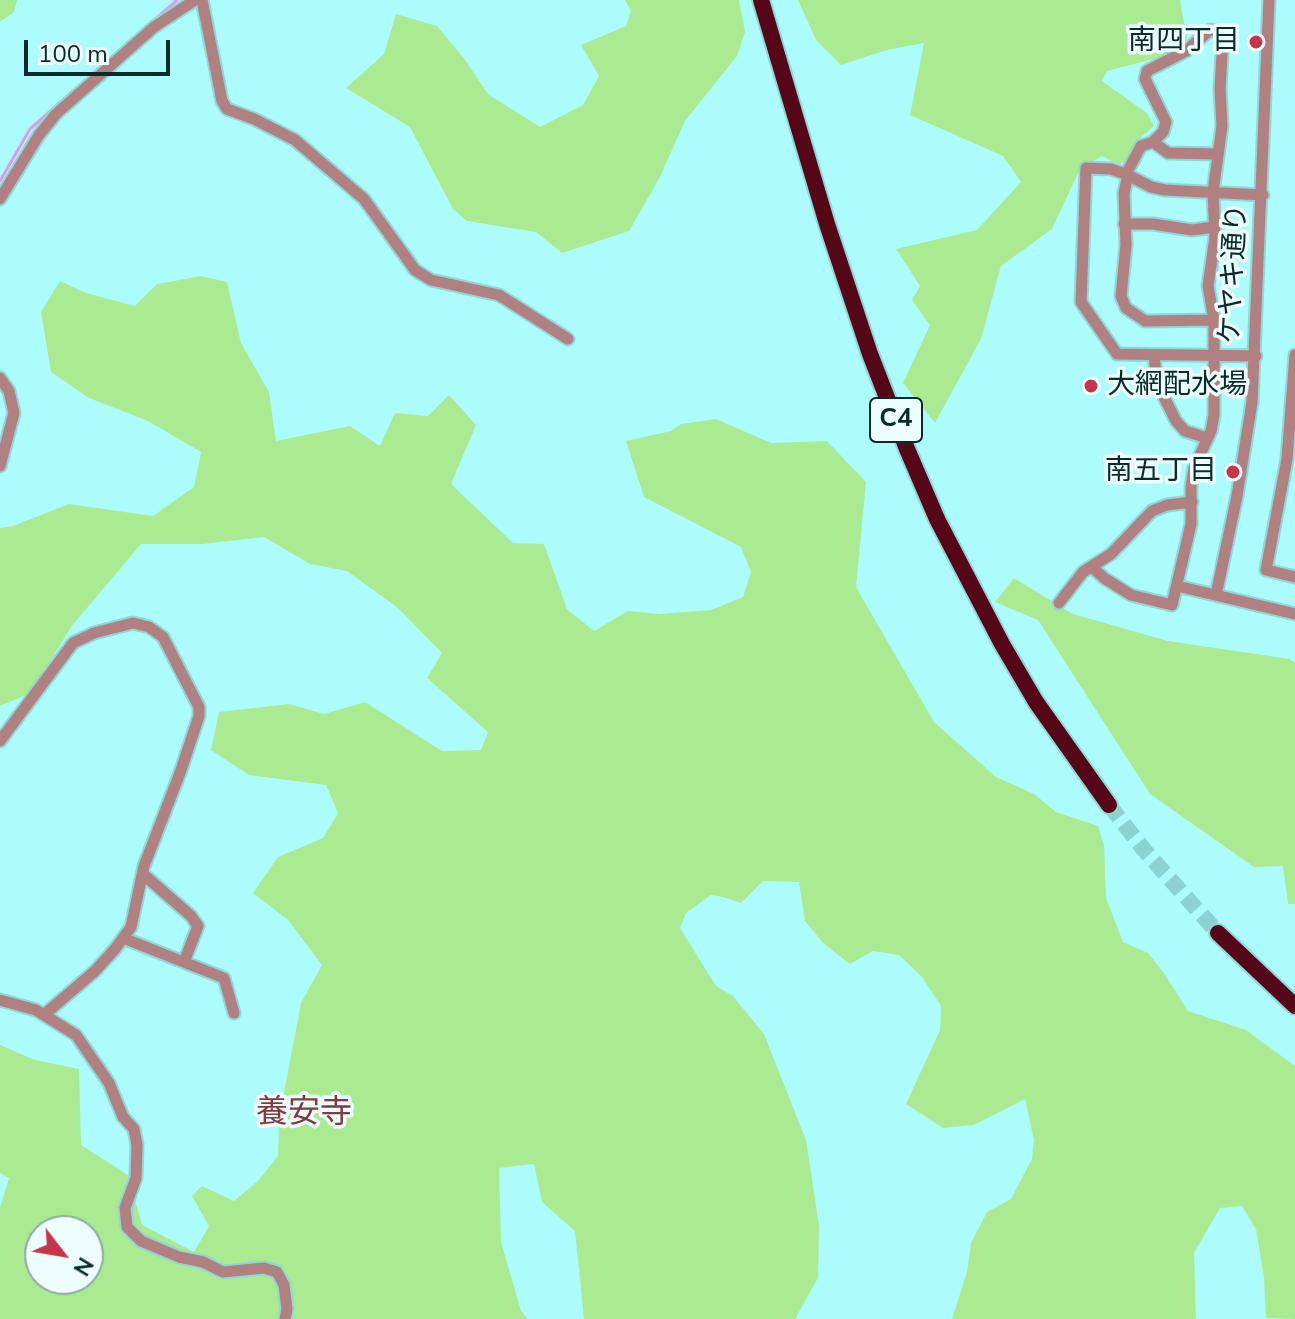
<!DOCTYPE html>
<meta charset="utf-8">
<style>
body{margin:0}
#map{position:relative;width:1295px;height:1319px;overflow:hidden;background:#adfcfd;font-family:"Nunito Sans",sans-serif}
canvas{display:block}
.north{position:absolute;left:24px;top:1215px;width:80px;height:80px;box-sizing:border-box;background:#edfcfc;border:2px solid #92a8a9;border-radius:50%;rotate:121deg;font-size:22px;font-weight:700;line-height:32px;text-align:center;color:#092b2c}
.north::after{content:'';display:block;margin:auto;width:28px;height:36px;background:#c6354a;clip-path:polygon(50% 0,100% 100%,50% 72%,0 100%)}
.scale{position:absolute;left:24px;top:40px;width:146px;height:36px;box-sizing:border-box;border:4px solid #092b2c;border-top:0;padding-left:10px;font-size:24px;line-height:28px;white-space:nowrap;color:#092b2c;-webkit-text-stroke:6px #edfcfc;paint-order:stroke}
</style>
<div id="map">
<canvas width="1295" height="1319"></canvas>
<div class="north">N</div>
<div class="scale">100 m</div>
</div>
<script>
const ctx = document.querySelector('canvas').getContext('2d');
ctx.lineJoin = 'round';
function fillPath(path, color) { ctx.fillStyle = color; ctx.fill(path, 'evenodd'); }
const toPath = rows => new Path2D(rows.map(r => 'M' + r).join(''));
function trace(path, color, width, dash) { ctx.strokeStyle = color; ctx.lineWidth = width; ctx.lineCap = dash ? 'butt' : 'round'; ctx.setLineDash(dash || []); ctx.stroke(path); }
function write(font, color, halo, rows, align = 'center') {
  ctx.font = font + ' "Nunito Sans","Noto Sans JP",sans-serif'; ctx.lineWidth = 7; ctx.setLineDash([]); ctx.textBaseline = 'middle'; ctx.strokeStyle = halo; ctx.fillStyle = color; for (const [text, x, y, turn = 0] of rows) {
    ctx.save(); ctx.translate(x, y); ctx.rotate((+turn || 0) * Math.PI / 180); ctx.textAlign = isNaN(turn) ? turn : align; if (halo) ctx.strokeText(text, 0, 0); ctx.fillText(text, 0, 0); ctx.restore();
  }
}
const green = toPath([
 [0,0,17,0,14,12,0,22],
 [625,0,739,0,745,32,737,56,685,121,660,177,629,231,562,253,536,232,467,221,453,209,410,127,346,88,384,54,396,14,437,26,463,57,488,94,540,127,583,105,599,76,581,45,626,26,631,11],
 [798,0,1180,0,1187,39,1180,50,1165,56,1107,71,1102,81,1147,113,1154,126,1140,138,1126,160,1119,165,1102,156,1080,169,1052,229,1001,266,981,339,935,423,903,383,930,325,912,300,920,286,896,249,977,230,1021,182,1003,156,910,115,924,43,887,50,841,65,816,40],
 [201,276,227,282,241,343,269,392,276,441,350,426,380,446,395,413,428,416,449,395,476,425,451,484,513,543,544,544,567,609,594,631,628,611,660,614,711,610,743,597,751,572,741,547,644,497,626,441,671,431,681,424,716,419,771,443,827,441,866,482,856,587,934,722,996,777,1034,794,1056,812,1098,826,1104,845,1106,898,1123,942,1148,953,1164,973,1188,1011,1246,1030,1295,1066,1295,1319,1266,1318,1264,1277,1256,1229,1242,1206,1220,1208,1194,1253,1196,1319,952,1319,967,1272,971,1243,987,1212,1011,1199,1032,1159,1034,1140,1025,1099,974,1125,943,1128,906,1104,940,1030,941,1006,922,977,899,955,873,951,850,964,823,943,805,921,799,882,763,881,741,903,723,897,711,895,686,913,680,928,716,986,733,996,764,1034,806,1140,819,1225,818,1278,795,1319,584,1319,575,1231,542,1202,534,1164,499,1168,501,1242,521,1311,528,1319,0,1319,0,1208,9,1178,0,1173,0,1045,35,1060,79,1069,81,1145,128,1175,142,1225,194,1252,209,1226,192,1196,202,1186,234,1201,259,1180,278,1156,279,1119,301,1003,322,965,288,920,253,893,278,857,323,838,338,813,326,785,249,775,211,750,219,712,289,704,324,714,365,702,442,751,481,750,488,732,427,678,442,653,398,608,347,571,310,564,264,537,203,544,141,544,71,627,31,693,0,706,0,528,13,526,69,504,153,516,194,487,201,452,148,421,89,398,51,372,41,312,60,281,86,293,135,306,157,284],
 [40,1231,88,1231,88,1279,40,1279],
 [1014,578,1073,614,1168,641,1290,659,1295,663,1295,904,1288,904,1283,866,1254,867,1150,794,1038,620,995,602]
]);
const stream = toPath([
 [0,181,30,129,177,0]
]);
const highwayTunnel = toPath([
 [1109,805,1145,851,1218,933]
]);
const minor = toPath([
 [202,0,222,101,227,109,254,119,295,140,364,199,415,270,431,280,499,295,568,339],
 [1153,142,1168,153,1218,154],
 [1128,175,1124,193,1126,245,1121,296,1126,308,1145,321,1214,320],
 [0,199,39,135,56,114,154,27,195,0],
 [1124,224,1153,224,1192,230,1214,227],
 [1154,355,1157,383,1176,421,1185,431,1207,438],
 [1295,355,1287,459,1266,570,1295,577],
 [1256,356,1117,354,1081,302,1086,168,1111,169,1128,175,1151,187,1165,190,1263,195],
 [0,378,9,391,14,413,0,466],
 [1092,567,1104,578,1131,595,1172,605,1191,524,1191,487,1194,468,1211,431,1214,415,1214,320,1208,286,1215,237,1213,192,1222,126,1220,89,1223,36,1221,32,1210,30,1186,51,1147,71,1145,79,1166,122,1163,132,1153,142,1141,146,1126,174],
 [1177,586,1295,614],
 [1216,595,1237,496,1252,402,1269,0],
 [1059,603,1083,572,1111,554,1152,511,1167,505,1192,502],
 [0,741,73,643,94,633,133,623,149,627,163,637,199,707,199,716,180,773,144,866,131,927,115,949,95,971,45,1014],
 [143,874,191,916,198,926,184,962],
 [123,938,224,978,234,1013],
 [0,1000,36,1010,76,1035,109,1083,123,1117,134,1129,137,1145,136,1178,125,1208,127,1227,141,1241,179,1257,203,1262,223,1272,264,1268,277,1272,284,1285,287,1309,285,1319]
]);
const highway = toPath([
 [761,0,827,224,870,354,907,449,937,519,1002,644,1036,702,1109,805],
 [1218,933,1295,1006]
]);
const markers = [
 [1256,42,8,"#c6354a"],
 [1091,386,8,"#c6354a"],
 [1233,472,8,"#c6354a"]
];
const shields = [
 [896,420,52]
];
const shieldNames = [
 ["C4",896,420]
];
const poiNames = [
 ["南四丁目",1240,42],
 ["大網配水場",1107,386,"left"],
 ["南五丁目",1217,472]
];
const streetNames = [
 ["ケヤキ通り",1235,274,-87]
];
const quarterNames = [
 ["養安寺",304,1114]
];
fillPath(green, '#aaeb92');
trace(stream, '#dc9cf1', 3);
trace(highwayTunnel, '#8cd2d3', 16, [16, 8]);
trace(minor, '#8fd6d7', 15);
trace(highway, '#8fd6d7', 20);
trace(minor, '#b18081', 11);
trace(highway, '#560717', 16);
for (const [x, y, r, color] of markers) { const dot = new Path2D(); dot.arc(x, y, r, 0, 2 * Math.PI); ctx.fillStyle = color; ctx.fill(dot); trace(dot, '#edfcfc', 3); }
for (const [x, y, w] of shields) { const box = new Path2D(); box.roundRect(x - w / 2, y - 22, w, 44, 6); ctx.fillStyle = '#edfcfc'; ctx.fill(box); trace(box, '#092b2c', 2); }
write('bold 26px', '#092b2c', null, shieldNames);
write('28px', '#092b2c', '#edfcfc', poiNames, 'right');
write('28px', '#092b2c', '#edfcfc', streetNames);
write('32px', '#823a3f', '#edfcfc', quarterNames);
</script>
